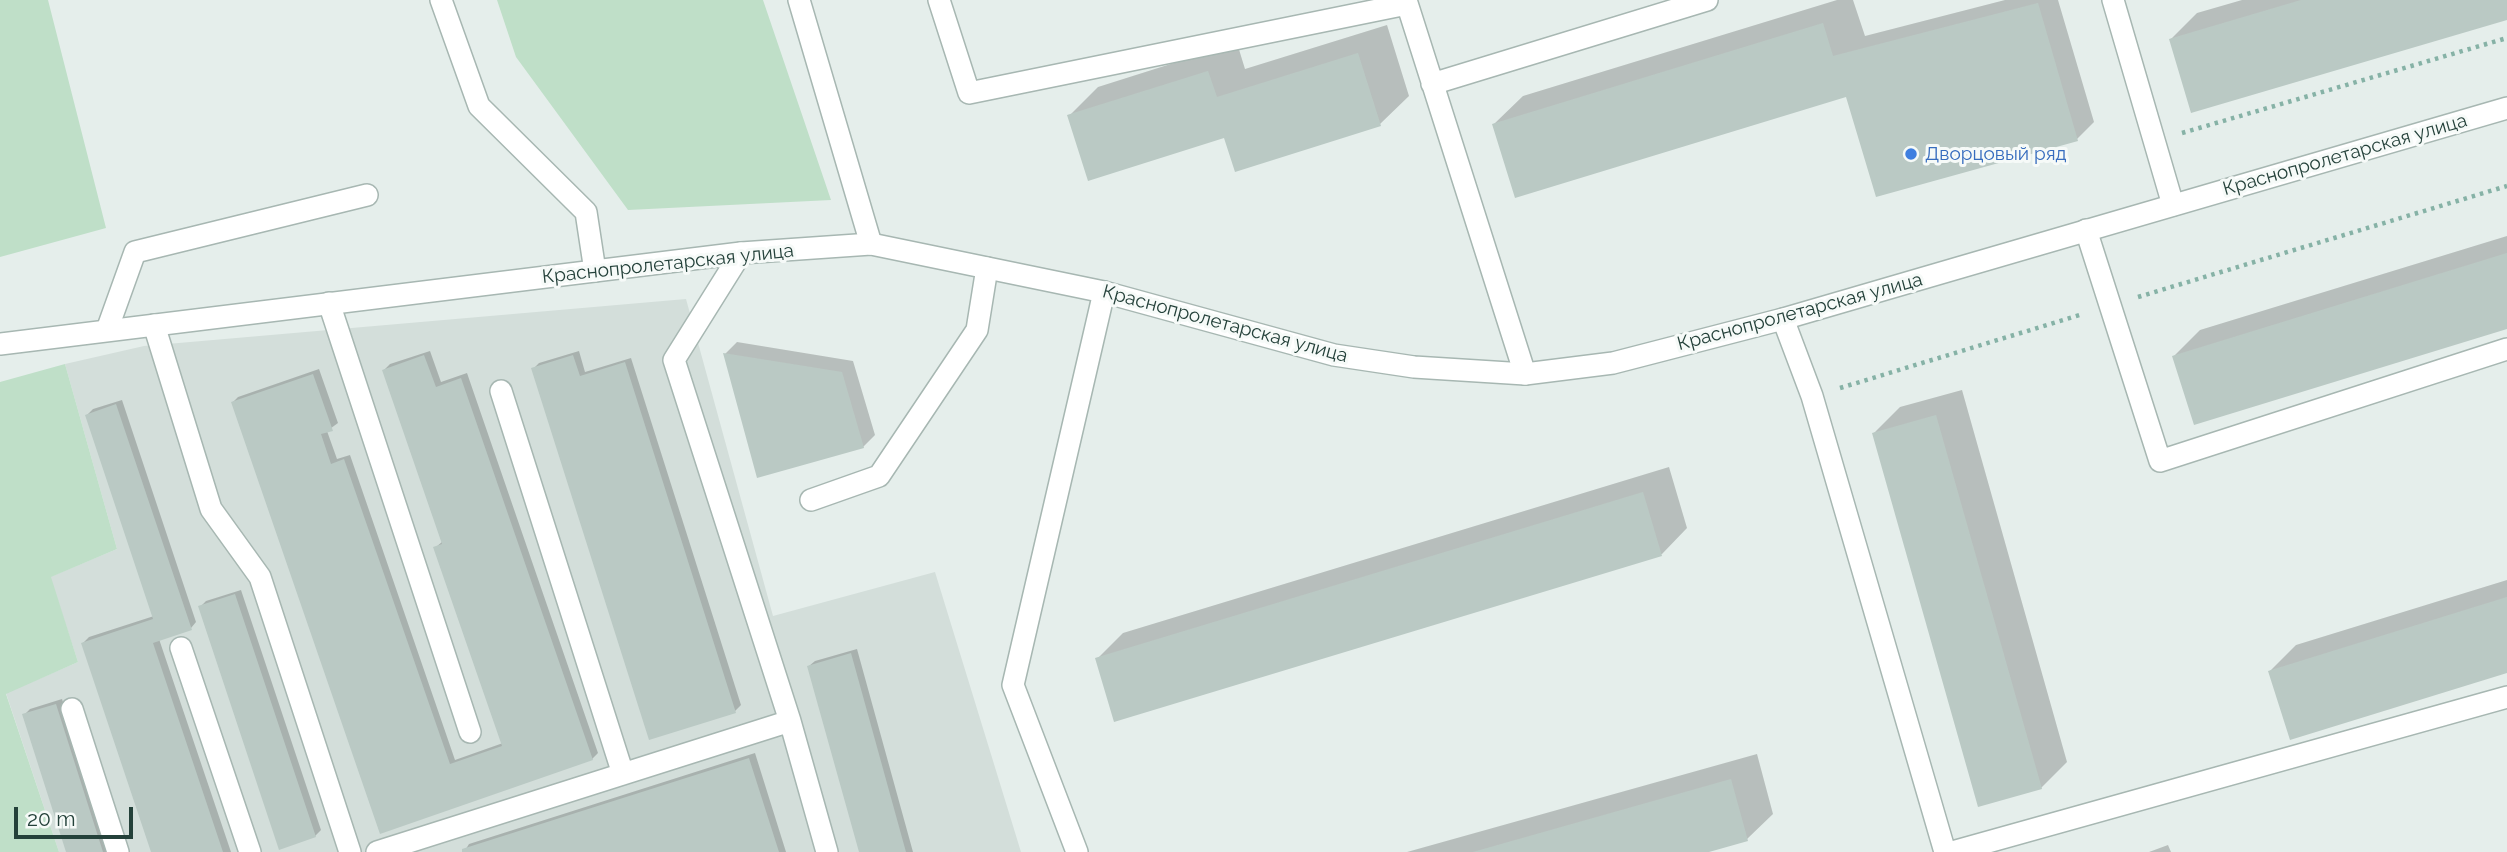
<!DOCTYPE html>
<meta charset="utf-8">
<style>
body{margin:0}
#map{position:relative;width:2507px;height:852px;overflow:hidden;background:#e5eeeb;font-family:Raleway,sans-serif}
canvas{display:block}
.scale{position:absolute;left:14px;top:807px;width:119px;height:32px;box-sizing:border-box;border:4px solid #24413a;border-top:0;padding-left:9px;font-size:21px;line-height:24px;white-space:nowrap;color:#24413a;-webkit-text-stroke:5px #f6faf8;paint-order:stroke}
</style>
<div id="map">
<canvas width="2507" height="852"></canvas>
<div class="scale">20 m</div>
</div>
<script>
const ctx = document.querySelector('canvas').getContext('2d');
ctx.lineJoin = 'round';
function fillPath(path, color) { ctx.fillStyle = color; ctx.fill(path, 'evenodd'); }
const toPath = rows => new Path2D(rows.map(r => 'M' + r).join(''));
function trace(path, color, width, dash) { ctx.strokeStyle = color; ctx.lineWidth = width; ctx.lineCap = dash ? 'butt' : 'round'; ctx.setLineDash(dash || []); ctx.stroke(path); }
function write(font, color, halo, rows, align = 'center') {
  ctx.font = font + ' Raleway,sans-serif'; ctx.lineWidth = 6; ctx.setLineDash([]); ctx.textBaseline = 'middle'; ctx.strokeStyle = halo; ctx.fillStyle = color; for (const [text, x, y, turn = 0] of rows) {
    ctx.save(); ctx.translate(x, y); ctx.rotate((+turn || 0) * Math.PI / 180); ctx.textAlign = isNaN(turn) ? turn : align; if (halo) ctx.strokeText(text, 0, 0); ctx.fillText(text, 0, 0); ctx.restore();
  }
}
const built = toPath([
 [686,299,773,616,935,572,1021,852,59,852,6,693,78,662,50,577,117,549,65,364,144,346]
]);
const green = toPath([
 [0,0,48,0,106,228,0,257],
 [497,0,763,0,831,200,628,210,516,57],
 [65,364,117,549,51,577,78,662,6,694,59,852,0,852,0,382]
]);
const shadow = toPath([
 [1837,0,1853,0,1865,36,2005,0,2058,0,2094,122,2077,139,1847,96,1494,124,1523,96],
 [2242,0,2507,0,2507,18,2171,39,2197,13],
 [1387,25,1409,96,1380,124,1069,116,1098,87,1237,43,1245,69],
 [2507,236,2507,327,2174,356,2200,330],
 [737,342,853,361,875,435,863,447,725,354],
 [430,351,441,382,467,373,598,753,592,759,381,831,233,402,238,397,319,369,338,423,327,431,337,459,350,455,455,760,503,743,435,548,443,541,384,370,390,364],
 [579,351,585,372,631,358,741,705,735,711,533,369,539,363],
 [1962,390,2067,762,2041,788,1874,433,1900,407],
 [122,400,196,622,191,628,159,639,231,852,153,852,83,643,89,637,154,616,87,415,93,409],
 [1669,467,1687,528,1662,554,1116,720,1097,659,1123,633],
 [2507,580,2507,671,2270,671,2296,645],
 [241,590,321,830,315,836,200,607,206,601],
 [857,649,913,852,861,852,809,666,815,661],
 [62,699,110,852,68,852,24,715,30,709],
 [755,753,786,852,464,852,469,844],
 [1757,754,1773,814,1747,839,1702,852,1407,852],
 [2168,845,2171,852,2149,852]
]);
const building = toPath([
 [2301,0,2507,0,2507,20,2191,113,2169,39],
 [2038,3,2078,141,1876,197,1846,97,1515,198,1492,124,1823,23,1833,56],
 [1358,53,1381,126,1235,172,1224,138,1088,181,1067,115,1208,71,1217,97],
 [2507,253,2507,329,2194,425,2172,356],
 [723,353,842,372,864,448,757,478],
 [424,355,436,387,461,378,593,760,380,834,231,402,313,374,333,431,321,434,331,464,344,459,450,764,502,746,433,547,442,544,382,370],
 [573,355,580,376,625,362,736,713,649,740,531,368],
 [116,404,192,630,153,643,223,852,151,852,81,643,153,619,85,415],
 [1936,415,2042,789,1978,807,1872,433],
 [1643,492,1662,556,1114,722,1095,658],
 [235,594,316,837,279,850,198,606],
 [2507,597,2507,673,2290,740,2268,671],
 [851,653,906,852,859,852,807,666],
 [56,704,103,852,66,852,22,714],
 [749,758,779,852,462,852,462,849],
 [1731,779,1748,841,1709,852,1473,852]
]);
const path = toPath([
 [2182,133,2507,38],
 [2138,297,2507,186],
 [1840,388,2083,314]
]);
const lane = toPath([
 [441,0,479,106,586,212,595,271],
 [799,0,871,244],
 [939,0,969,93,1407,4],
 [1406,0,1525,374],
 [2113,0,2173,205],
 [1432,84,1707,0],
 [2086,230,2160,461,2507,349],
 [741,253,674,360,790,721,827,852],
 [329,303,470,732],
 [1783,319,1812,396,1945,852],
 [154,325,211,509,260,577,350,852],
 [107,330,135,252,367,195],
 [501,391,623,774],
 [811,500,879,476,977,330,987,268],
 [181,648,250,852],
 [72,709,118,852],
 [377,852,790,721],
 [1077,852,1013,685,1104,292],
 [1952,852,2507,697]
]);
const street = toPath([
 [0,344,741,253,871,244,1104,292,1334,355,1414,367,1525,374,1613,363,1783,319,2507,108]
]);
const markers = [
 [1911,154,7,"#3f7fe0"]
];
const shopNames = [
 ["Дворцовый ряд",1925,154]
];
const streetNames = [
 ["Краснопролетарская улица",2345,155,-16],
 ["Краснопролетарская улица",668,264,-6],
 ["Краснопролетарская улица",1800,312,-15],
 ["Краснопролетарская улица",1225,324,15]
];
fillPath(built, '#d3deda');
fillPath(green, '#bfdfc8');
fillPath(shadow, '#0003');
fillPath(building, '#bac9c4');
trace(lane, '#a7b7b2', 24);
trace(street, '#a7b7b2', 24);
trace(path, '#86b2a6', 4.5, [3.5, 5]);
trace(lane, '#fff', 21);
trace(street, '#fff', 21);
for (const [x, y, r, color] of markers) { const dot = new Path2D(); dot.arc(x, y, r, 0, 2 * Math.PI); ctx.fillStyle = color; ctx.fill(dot); trace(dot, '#f6faf8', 2.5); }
write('19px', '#366cbe', '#f6faf8', shopNames, 'left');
write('19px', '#24413a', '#f6faf8', streetNames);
</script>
